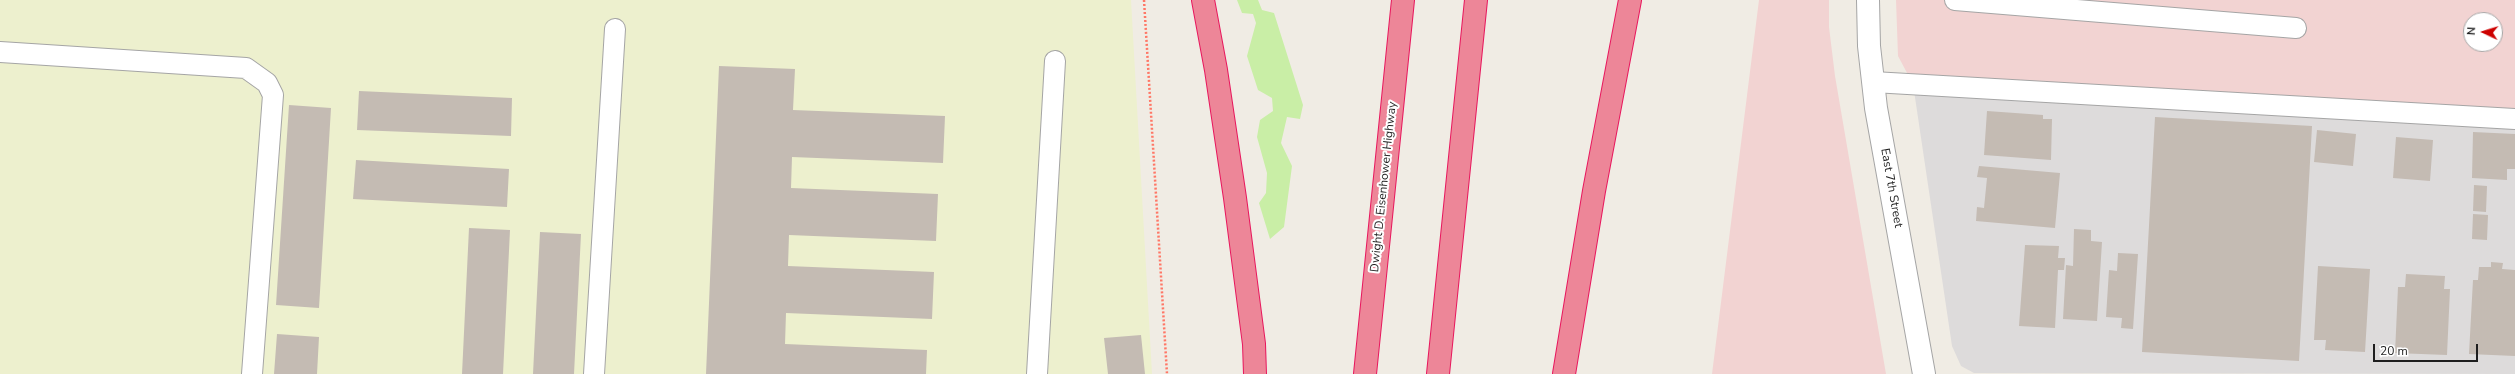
<!DOCTYPE html>
<style>
body{margin:0}
#map{position:relative;width:2515px;height:374px;overflow:hidden;background:#f0ece4;font-family:"Nunito Sans",sans-serif}
canvas{display:block}
.north{position:absolute;left:2463px;top:12px;width:40px;height:40px;box-sizing:border-box;background:#fff;border:1px solid #a5a5a5;border-radius:50%;rotate:274deg;font-size:11px;font-weight:700;line-height:16px;text-align:center;color:#1e1e1e}
.north::after{content:'';display:block;margin:auto;width:14px;height:18px;background:#cd0100;clip-path:polygon(50% 0,100% 100%,50% 72%,0 100%)}
.scale{position:absolute;left:2373px;top:344px;width:105px;height:18px;box-sizing:border-box;border:2px solid #1e1e1e;border-top:0;padding-left:5px;font-size:12px;line-height:14px;white-space:nowrap;color:#1e1e1e;-webkit-text-stroke:3px #fff;paint-order:stroke}
</style>
<div id="map">
<canvas width="2515" height="374"></canvas>
<div class="north">N</div>
<div class="scale">20 m</div>
</div>
<script>
const ctx = document.querySelector('canvas').getContext('2d');
ctx.lineJoin = 'round';
function fillPath(path, color) { ctx.fillStyle = color; ctx.fill(path, 'evenodd'); }
const toPath = rows => new Path2D(rows.map(r => 'M' + r).join(''));
function trace(path, color, width, dash) { ctx.strokeStyle = color; ctx.lineWidth = width; ctx.lineCap = dash ? 'butt' : 'round'; ctx.setLineDash(dash || []); ctx.stroke(path); }
function write(font, color, halo, rows, align = 'center') {
  ctx.font = font + ' "Nunito Sans",sans-serif'; ctx.lineWidth = 4; ctx.setLineDash([]); ctx.textBaseline = 'middle'; ctx.strokeStyle = halo; ctx.fillStyle = color; for (const [text, x, y, turn = 0] of rows) {
    ctx.save(); ctx.translate(x, y); ctx.rotate((+turn || 0) * Math.PI / 180); ctx.textAlign = isNaN(turn) ? turn : align; if (halo) ctx.strokeText(text, 0, 0); ctx.fillText(text, 0, 0); ctx.restore();
  }
}
const residential = toPath([
 [1913,84,2515,119,2515,374,1974,373,1961,366,1952,346]
]);
const commercial = toPath([
 [1759,0,1829,0,1829,27,1835,76,1886,374,1712,374],
 [1896,0,2515,0,2515,119,1913,84,1898,56],
 [2471,20,2495,20,2495,44,2471,44]
]);
const farmland = toPath([
 [0,0,1131,0,1152,374,0,374]
]);
const grass = toPath([
 [1237,0,1258,0,1262,10,1274,13,1303,105,1300,119,1287,117,1281,143,1292,166,1284,227,1270,239,1259,203,1266,193,1267,173,1257,137,1260,120,1273,111,1272,98,1258,90,1247,56,1256,23,1253,14,1242,13]
]);
const building = toPath([
 [719,66,795,69,793,110,945,116,943,163,792,157,791,188,938,194,936,241,789,235,788,266,934,272,932,319,786,313,785,344,927,350,926,374,706,374],
 [359,91,512,98,511,136,357,130],
 [289,105,331,108,319,308,276,305],
 [1987,111,2043,115,2043,119,2052,119,2051,160,1984,155],
 [2155,117,2312,126,2299,361,2142,352],
 [2317,130,2356,134,2353,166,2314,162],
 [2473,132,2515,134,2515,169,2507,169,2507,180,2472,178],
 [2396,137,2433,140,2430,181,2393,178],
 [356,160,509,169,507,207,353,199],
 [1979,166,2060,173,2055,228,1976,221,1977,207,1984,208,1987,178,1977,177],
 [2474,185,2487,186,2486,212,2473,211],
 [2473,214,2488,215,2487,240,2472,239],
 [469,228,510,230,503,374,462,374],
 [2074,229,2091,230,2091,241,2102,242,2097,321,2063,319,2066,265,2073,266],
 [540,232,581,234,574,374,533,374],
 [2025,245,2059,246,2058,258,2065,258,2064,270,2058,270,2055,328,2019,326],
 [2118,253,2138,254,2133,329,2121,328,2122,318,2106,317,2109,270,2117,271],
 [2491,262,2503,263,2502,269,2515,270,2515,356,2469,354,2473,280,2478,280,2479,267,2491,267],
 [2318,266,2370,269,2365,352,2325,350,2326,340,2314,340],
 [2406,274,2445,276,2444,289,2450,289,2447,355,2395,353,2398,287,2405,287],
 [277,334,319,337,317,374,274,374],
 [1141,335,1145,374,1108,374,1104,338]
]);
const path = toPath([
 [1144,0,1167,374]
]);
const lane = toPath([
 [1955,0,2296,28],
 [0,52,246,68,267,83,273,95,252,374],
 [1873,82,2515,119],
 [594,374,615,29],
 [1037,374,1055,61]
]);
const street = toPath([
 [1868,0,1869,46,1876,108,1924,374]
]);
const highway = toPath([
 [1203,0,1216,70,1235,198,1254,344,1255,374],
 [1365,374,1403,0],
 [1438,374,1476,0],
 [1564,374,1594,191,1630,0]
]);
const streetNames = [
 ["Dwight D. Eisenhower Highway",1384,187,-84],
 ["East 7th Street",1891,188,80]
];
fillPath(residential, '#dddbdb');
fillPath(commercial, '#f2d3d2');
fillPath(farmland, '#edf0ce');
fillPath(grass, '#c9eea6');
fillPath(building, '#c4bbb3');
trace(lane, '#a5a5a5', 22);
trace(street, '#a5a5a5', 24);
trace(highway, '#e8175d', 24);
trace(path, '#f76', 2.5, [2, 2]);
trace(lane, '#fff', 20);
trace(street, '#fff', 22);
trace(highway, '#ed8698', 22);
write('12px', '#1e1e1e', '#fff', streetNames);
</script>
